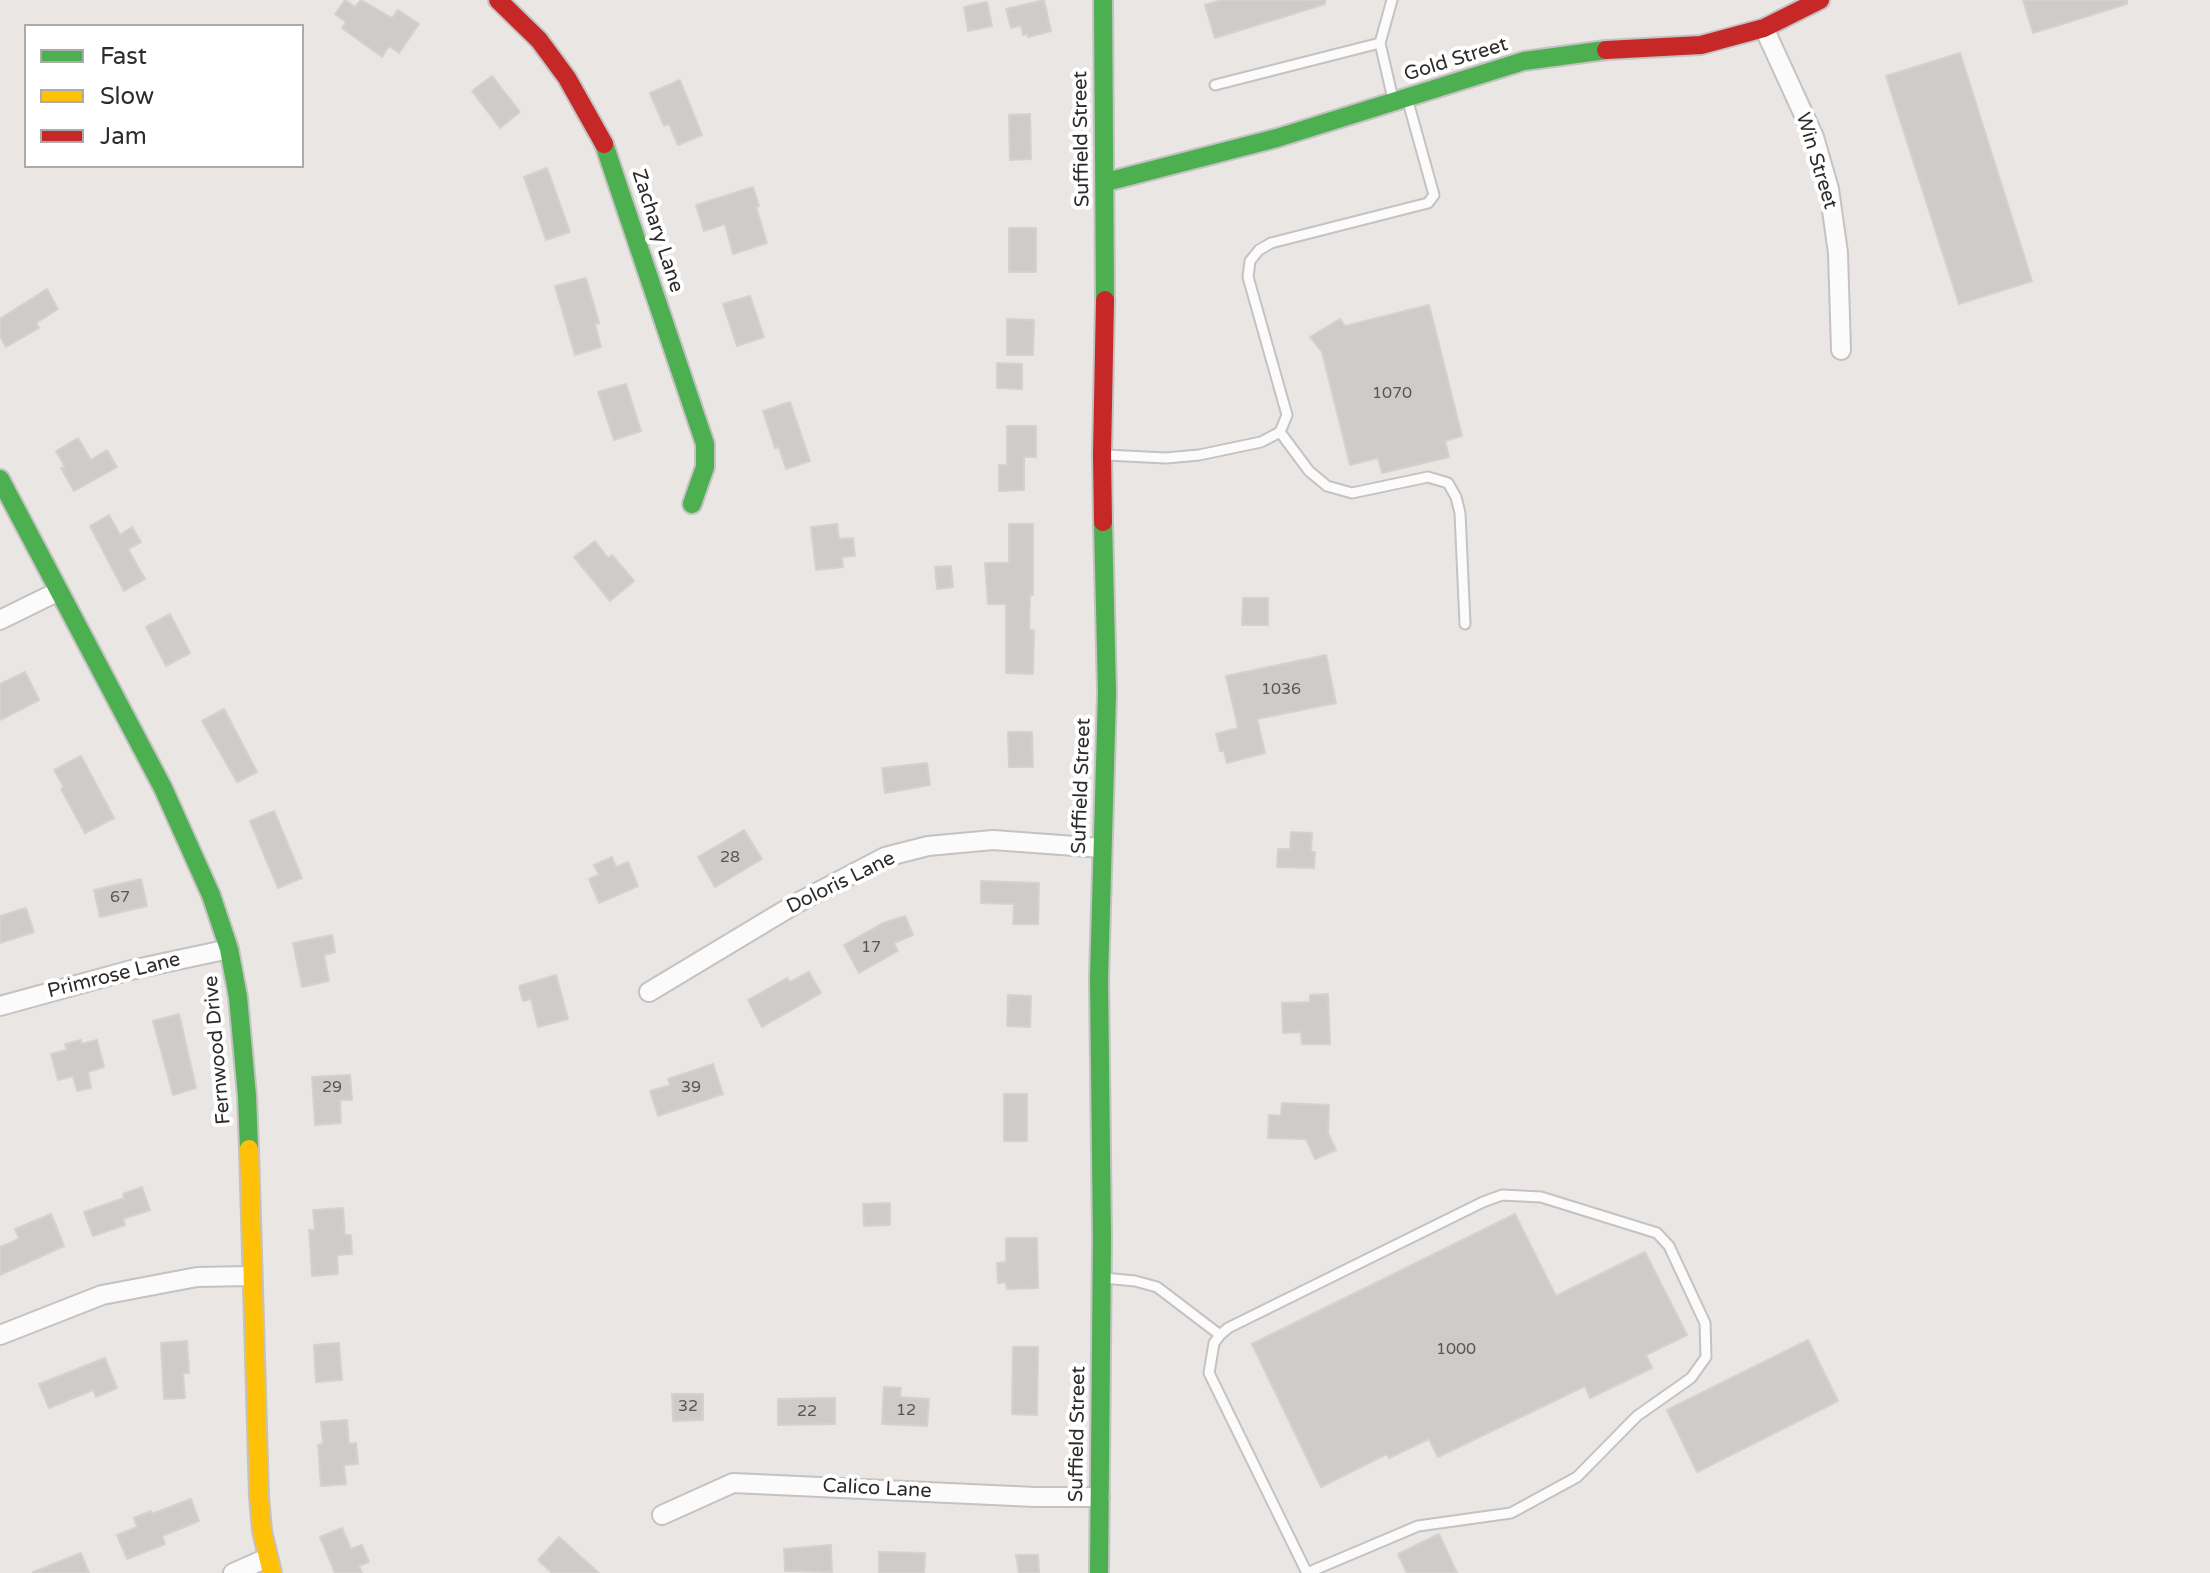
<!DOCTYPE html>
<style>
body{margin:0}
#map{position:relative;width:2210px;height:1573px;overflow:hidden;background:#e9e6e3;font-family:"Varela Round",sans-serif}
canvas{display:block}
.legend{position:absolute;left:24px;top:24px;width:280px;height:144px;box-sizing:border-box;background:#fff;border:2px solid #ababab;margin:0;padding:10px 14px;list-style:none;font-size:24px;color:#2c2c2c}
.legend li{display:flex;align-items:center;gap:16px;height:40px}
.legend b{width:40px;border:2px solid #ababab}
</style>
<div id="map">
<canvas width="2210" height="1573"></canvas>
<ul class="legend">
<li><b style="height:10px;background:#4caf50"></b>Fast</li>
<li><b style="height:10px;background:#ffc107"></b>Slow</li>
<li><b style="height:10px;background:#c62828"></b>Jam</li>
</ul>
</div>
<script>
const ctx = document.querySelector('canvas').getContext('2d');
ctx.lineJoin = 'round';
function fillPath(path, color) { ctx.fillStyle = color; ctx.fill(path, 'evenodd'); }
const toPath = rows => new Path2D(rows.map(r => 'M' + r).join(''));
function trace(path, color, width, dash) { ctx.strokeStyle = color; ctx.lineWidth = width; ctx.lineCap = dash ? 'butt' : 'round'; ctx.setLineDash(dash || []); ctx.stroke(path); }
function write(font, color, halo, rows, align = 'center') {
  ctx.font = font + ' "Varela Round",sans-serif'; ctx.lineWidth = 8; ctx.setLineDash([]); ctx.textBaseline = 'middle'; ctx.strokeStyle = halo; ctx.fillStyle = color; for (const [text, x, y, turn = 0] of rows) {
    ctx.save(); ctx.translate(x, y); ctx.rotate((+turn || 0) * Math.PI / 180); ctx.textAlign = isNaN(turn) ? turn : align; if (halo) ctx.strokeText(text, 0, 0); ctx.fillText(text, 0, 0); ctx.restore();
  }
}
const building = toPath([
 [345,0,355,7,361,0,392,18,398,10,419,24,399,53,389,46,382,57,342,28,346,22,335,14,345,0],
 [1044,0,1051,31,1028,37,1027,34,1023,35,1021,25,1011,28,1006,9,1044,0],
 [1221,0,1325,0,1325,4,1215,38,1205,5,1221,0],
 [2023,0,2127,0,2127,4,2033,33,2023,0],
 [987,2,992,26,968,31,964,7,987,2],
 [1960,53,2032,281,1959,304,1886,76,1960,53],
 [492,76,520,112,500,128,472,91,492,76],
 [680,80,702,135,678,145,669,124,664,126,650,93,680,80],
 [1030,114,1031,159,1010,160,1009,115,1030,114],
 [547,168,570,232,546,240,524,177,547,168],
 [753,187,759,206,756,207,767,243,733,254,725,224,704,231,696,205,753,187],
 [1009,228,1036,228,1036,272,1009,272,1009,228],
 [586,278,599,323,595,324,601,347,575,355,555,286,586,278],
 [47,289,58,309,36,323,39,328,6,347,0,336,0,319,47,289],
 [750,296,764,337,737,346,723,304,750,296],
 [1429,305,1462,436,1445,441,1449,457,1382,473,1378,458,1350,465,1322,352,1310,337,1340,319,1345,326,1429,305],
 [1007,319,1034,320,1033,355,1007,355,1007,319],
 [997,363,1022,364,1022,389,997,388,997,363],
 [626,384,641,431,614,440,598,392,626,384],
 [790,402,810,461,786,469,779,447,775,448,763,411,790,402],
 [1007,426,1036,426,1036,457,1024,457,1024,490,999,491,999,465,1007,465,1007,426],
 [78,438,91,460,107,450,117,467,74,491,61,468,65,467,56,451,78,438],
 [109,515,120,535,132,527,141,542,128,549,145,579,124,591,90,526,109,515],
 [837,524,839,539,853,538,855,556,842,557,843,567,816,570,811,527,837,524],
 [1009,524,1033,524,1033,595,1030,595,1029,630,1034,630,1033,674,1006,673,1006,604,988,604,985,563,1009,563,1009,524],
 [595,541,608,558,612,555,634,581,610,601,574,557,595,541],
 [951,566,953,587,937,589,935,567,951,566],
 [1243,598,1268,598,1268,625,1242,625,1243,598],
 [170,614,190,653,166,666,146,627,170,614],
 [1326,655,1336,703,1257,719,1265,753,1227,763,1224,751,1220,751,1216,734,1238,728,1226,676,1326,655],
 [25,672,39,700,0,720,0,684,25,672],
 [224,709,257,772,237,782,202,721,224,709],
 [1008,732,1032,732,1033,767,1009,767,1008,732],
 [81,756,114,818,85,833,61,789,64,787,54,770,81,756],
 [927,763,930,785,885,793,882,768,927,763],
 [274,811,302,878,278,888,250,821,274,811],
 [744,830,762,859,715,887,698,857,744,830],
 [1291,832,1312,833,1311,852,1315,852,1314,868,1277,867,1278,849,1290,849,1291,832],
 [612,857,616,867,628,862,638,886,599,903,589,879,599,875,594,865,612,857],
 [141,879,147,906,100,917,94,890,141,879],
 [981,881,1039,883,1038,924,1013,924,1014,904,981,903,981,881],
 [26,908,34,932,0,943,0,916,26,908],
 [905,916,913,935,894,943,898,951,859,973,844,945,883,923,905,916],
 [332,935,335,952,324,955,329,981,302,987,293,943,332,935],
 [809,972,821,993,762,1027,748,1000,787,978,790,982,809,972],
 [556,975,568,1019,538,1027,531,999,523,1001,519,986,556,975],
 [1328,994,1330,1044,1302,1044,1301,1032,1283,1033,1282,1003,1310,1002,1310,995,1328,994],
 [1008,995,1031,996,1030,1027,1007,1026,1008,995],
 [179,1014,196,1088,173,1095,153,1021,179,1014],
 [81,1040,81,1044,97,1040,104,1067,88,1072,91,1088,77,1091,73,1076,58,1080,51,1054,67,1050,65,1044,81,1040],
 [713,1064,723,1094,658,1116,650,1091,670,1085,668,1079,713,1064],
 [350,1075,352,1100,340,1100,341,1123,315,1125,312,1077,350,1075],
 [1004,1094,1027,1094,1027,1141,1004,1141,1004,1094],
 [1282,1103,1329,1105,1328,1133,1336,1150,1315,1159,1306,1139,1268,1138,1269,1115,1281,1116,1282,1103],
 [142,1187,150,1210,123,1219,125,1225,93,1236,84,1212,124,1198,123,1194,142,1187],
 [890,1203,890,1225,864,1226,863,1204,890,1203],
 [343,1208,345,1235,351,1235,352,1254,337,1255,338,1274,312,1276,309,1230,315,1230,313,1210,343,1208],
 [51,1214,64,1246,0,1275,0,1247,19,1239,15,1229,51,1214],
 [1515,1214,1556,1296,1645,1252,1687,1335,1646,1355,1652,1368,1590,1398,1585,1386,1438,1457,1429,1439,1389,1458,1387,1454,1321,1487,1252,1344,1515,1214],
 [1006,1238,1037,1238,1038,1288,1007,1289,1006,1282,998,1283,997,1263,1006,1262,1006,1238],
 [1808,1340,1838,1401,1697,1472,1667,1410,1808,1340],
 [187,1341,189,1373,183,1373,185,1398,164,1399,161,1343,187,1341],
 [339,1343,342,1380,316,1382,314,1345,339,1343],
 [1013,1347,1038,1347,1037,1415,1012,1414,1013,1347],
 [105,1358,117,1388,96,1397,93,1390,49,1408,39,1384,105,1358],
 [884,1387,901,1388,900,1397,929,1399,927,1426,882,1424,884,1387],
 [672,1394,703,1394,703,1420,673,1421,672,1394],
 [835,1398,835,1424,778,1425,778,1399,835,1398],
 [347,1420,349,1444,356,1443,358,1464,344,1465,346,1484,321,1486,318,1445,323,1444,321,1422,347,1420],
 [191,1499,199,1521,162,1536,165,1544,127,1559,117,1535,137,1527,134,1518,151,1511,152,1514,191,1499],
 [342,1528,351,1549,362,1545,369,1562,359,1566,362,1573,335,1573,320,1537,342,1528],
 [1439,1534,1457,1573,1407,1573,1398,1554,1439,1534],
 [559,1537,599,1573,552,1573,538,1560,559,1537],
 [831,1545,832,1572,785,1571,784,1549,831,1545],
 [879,1552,925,1553,924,1573,879,1573,879,1552],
 [81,1553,89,1573,33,1573,33,1572,81,1553],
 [1016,1555,1038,1555,1039,1573,1019,1573,1016,1555]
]);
const lane = toPath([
 [1380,43,1392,0],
 [1215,85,1380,43,1393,99],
 [1280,432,1309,471,1327,486,1352,493,1428,477,1448,483,1456,497,1460,513,1465,624],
 [1106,455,1166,458,1199,455,1261,442,1280,432,1287,415,1248,277,1250,261,1259,250,1271,243,1428,203,1434,195,1407,98],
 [1104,1278,1135,1281,1157,1287,1220,1335],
 [1307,1573,1209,1373,1214,1343,1220,1335,1228,1328,1483,1202,1502,1195,1541,1197,1657,1233,1669,1246,1705,1323,1706,1357,1691,1378,1637,1416,1577,1477,1511,1513,1418,1526,1307,1573]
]);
const street = toPath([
 [1764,28,1814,137,1829,189,1838,253,1841,350],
 [0,620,59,591],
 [649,992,797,903,885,857,928,846,993,840,1102,848],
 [0,1006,131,970,229,949],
 [0,1335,102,1295,197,1277,251,1276],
 [662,1515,733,1483,1035,1497,1100,1497],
 [233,1573,267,1558]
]);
const fast = toPath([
 [1103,0,1105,300],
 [604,144,705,444,705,467,692,504],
 [1106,182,1277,138,1524,61,1606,50],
 [0,479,163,788,211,895,229,949,238,997,247,1096,249,1149],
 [1099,1573,1102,1239,1099,978,1107,693,1103,522]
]);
const slow = toPath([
 [249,1149,259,1496,262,1531,272,1573]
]);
const jam = toPath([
 [498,0,539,40,567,78,604,144],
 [1606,50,1701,45,1764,28,1820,0],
 [1103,522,1102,455,1105,300]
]);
const numberNames = [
 ["1070",1392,394],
 ["1036",1281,690],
 ["28",730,858],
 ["67",120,898],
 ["17",871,948],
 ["29",332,1088],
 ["39",691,1088],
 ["1000",1456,1350],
 ["32",688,1407],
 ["12",906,1411],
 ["22",807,1412]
];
const streetNames = [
 ["Gold Street",1456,60,-17],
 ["Suffield Street",1082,139,-91],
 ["Win Street",1816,161,73],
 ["Zachary Lane",657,231,72],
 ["Suffield Street",1082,786,-88],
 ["Doloris Lane",841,883,-26],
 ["Primrose Lane",114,976,-14],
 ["Fernwood Drive",218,1050,-95],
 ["Suffield Street",1078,1434,-89],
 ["Calico Lane",877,1489,3]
];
fillPath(building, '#ceccca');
trace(building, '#d4d2cf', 2);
trace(lane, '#c4c2c2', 13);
trace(street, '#c4c2c2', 22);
trace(fast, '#c4c2c2', 22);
trace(slow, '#c4c2c2', 22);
trace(jam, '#c4c2c2', 22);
trace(lane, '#fcfbfb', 9);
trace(street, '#fcfbfb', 18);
trace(fast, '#4caf50', 18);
trace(slow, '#ffc107', 18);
trace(jam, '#c62828', 18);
write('16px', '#565655', null, numberNames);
write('20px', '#2c2c2c', '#fff', streetNames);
</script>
